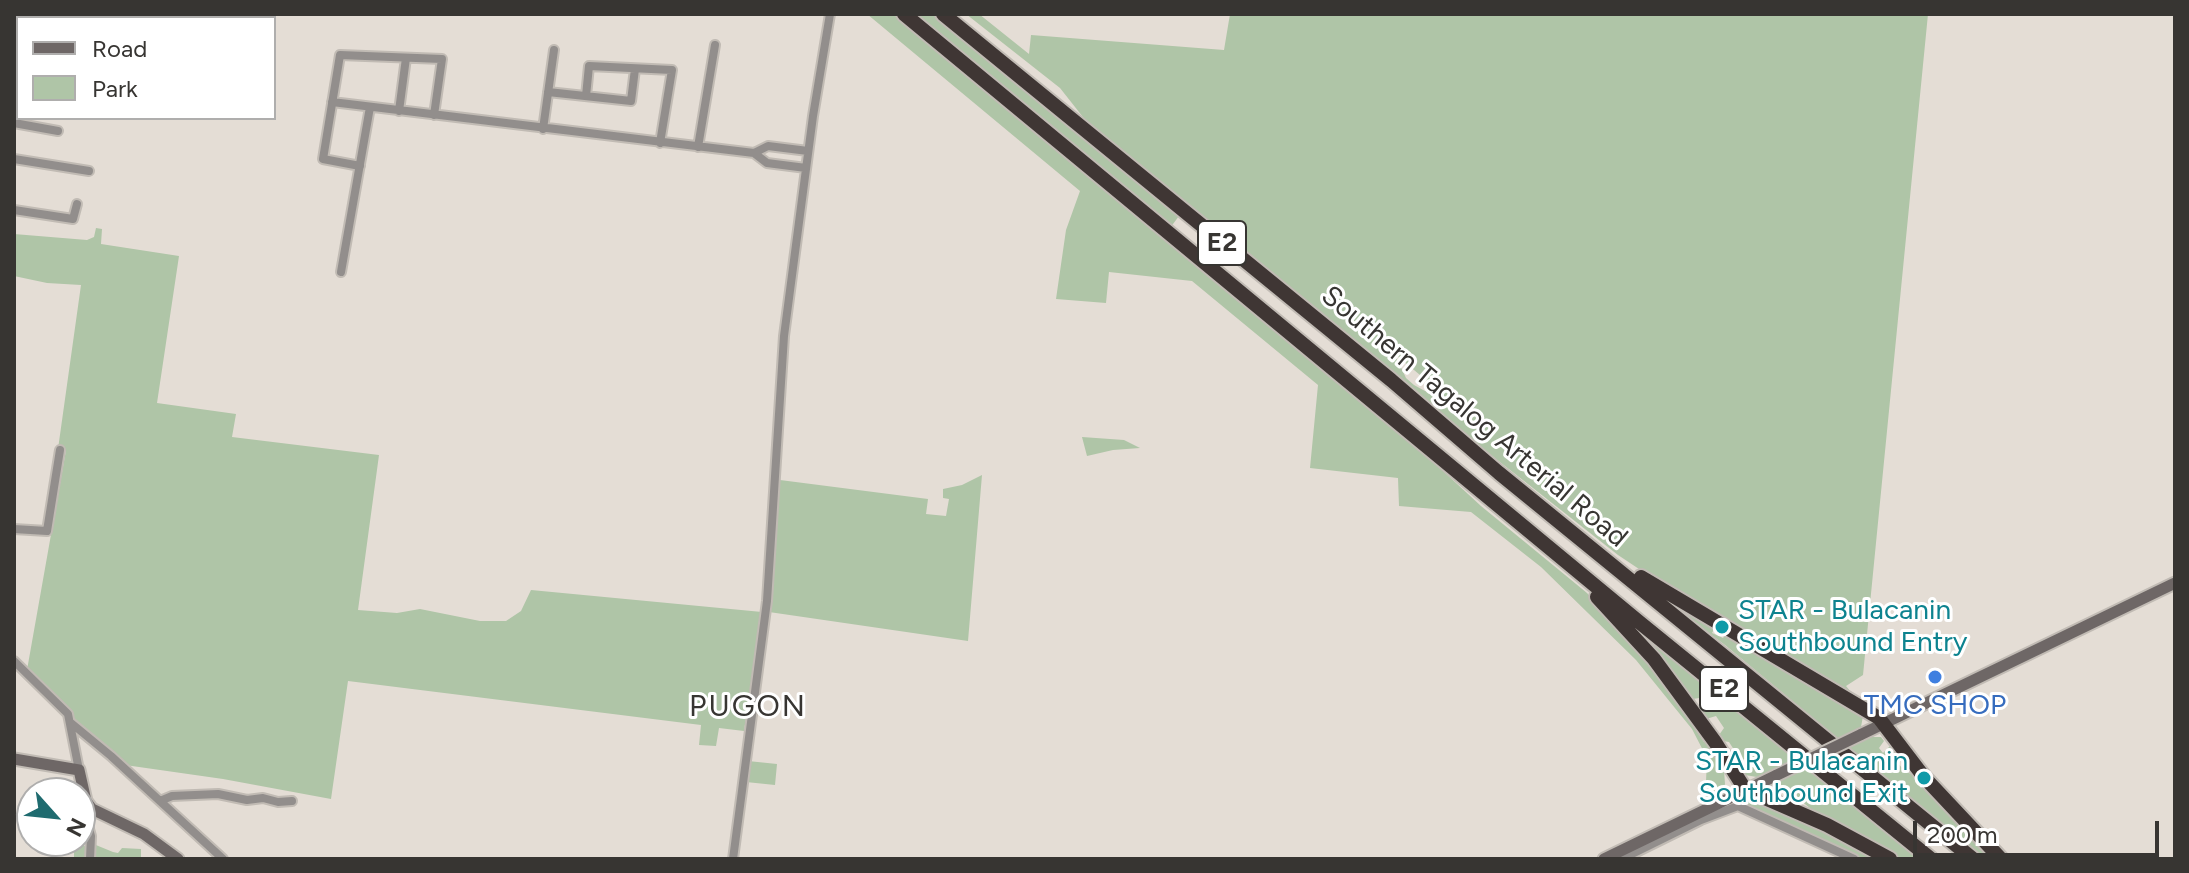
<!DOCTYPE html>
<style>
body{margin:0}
#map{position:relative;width:2189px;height:873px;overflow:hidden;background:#e4ddd5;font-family:Figtree,sans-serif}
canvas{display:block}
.frame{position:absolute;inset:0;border:16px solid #373532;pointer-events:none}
.legend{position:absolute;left:16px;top:16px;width:260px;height:104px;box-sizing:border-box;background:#fff;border:2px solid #afaead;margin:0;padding:10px 14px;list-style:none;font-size:24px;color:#373532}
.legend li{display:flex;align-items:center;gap:16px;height:40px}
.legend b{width:40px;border:2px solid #afaead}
.north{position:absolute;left:16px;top:777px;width:80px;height:80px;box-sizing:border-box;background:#fff;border:2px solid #afaead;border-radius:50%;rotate:117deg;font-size:22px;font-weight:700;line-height:32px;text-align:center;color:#373532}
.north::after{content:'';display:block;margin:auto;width:28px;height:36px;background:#1f6b6f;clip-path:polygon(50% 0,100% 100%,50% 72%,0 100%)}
.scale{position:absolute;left:1913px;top:821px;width:246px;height:36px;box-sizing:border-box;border:4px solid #373532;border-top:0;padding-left:10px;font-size:24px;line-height:28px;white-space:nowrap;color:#373532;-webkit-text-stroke:6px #fff;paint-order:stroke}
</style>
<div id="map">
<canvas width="2189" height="873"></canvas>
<div class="frame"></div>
<ul class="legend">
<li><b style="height:10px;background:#6e6766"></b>Road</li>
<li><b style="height:22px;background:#afc5a7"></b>Park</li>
</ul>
<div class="north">N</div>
<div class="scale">200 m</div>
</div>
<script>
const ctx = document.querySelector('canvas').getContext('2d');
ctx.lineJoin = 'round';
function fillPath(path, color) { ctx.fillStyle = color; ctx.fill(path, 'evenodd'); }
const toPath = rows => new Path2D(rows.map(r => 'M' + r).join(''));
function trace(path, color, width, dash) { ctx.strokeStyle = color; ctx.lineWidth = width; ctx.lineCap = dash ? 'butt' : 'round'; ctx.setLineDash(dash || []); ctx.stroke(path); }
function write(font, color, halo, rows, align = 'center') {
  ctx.font = font + ' Figtree,sans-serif'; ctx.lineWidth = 6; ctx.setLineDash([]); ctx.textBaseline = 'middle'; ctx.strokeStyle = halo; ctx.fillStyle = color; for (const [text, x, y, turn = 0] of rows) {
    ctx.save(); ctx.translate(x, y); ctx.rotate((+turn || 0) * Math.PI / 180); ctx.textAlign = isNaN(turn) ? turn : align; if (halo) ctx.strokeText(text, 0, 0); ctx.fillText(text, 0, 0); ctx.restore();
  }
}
const green = toPath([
 [867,14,893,14,1390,422,1481,506,1587,593,1650,662,1704,742,1707,741,1724,770,1725,784,1721,797,1705,805,1707,758,1692,729,1636,660,1541,567,1471,512,1399,506,1398,478,1310,468,1318,385,1192,281,1109,272,1106,303,1056,299,1066,230,1080,191],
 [910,14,935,14,1179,216,1170,228],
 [966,14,979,14,1029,54,1031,35,1224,50,1230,14,1928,14,1863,675,1846,686,1855,697,1731,621,1681,597,1618,555,1444,418,1090,126,1060,88],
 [1395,355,1396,355,1444,395,1425,391,1414,385,1406,378],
 [96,228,102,229,101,244,179,256,157,403,236,414,232,437,379,455,358,610,397,613,420,609,480,621,506,621,521,611,531,590,762,612,744,731,719,728,716,746,699,745,701,725,348,681,331,799,223,779,125,765,73,720,70,710,27,670,66,450,58,449,81,285,47,283,14,276,14,234,87,240,94,237],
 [1082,437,1124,440,1140,448,1113,450,1087,456],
 [982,475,968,641,769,612,780,480,928,499,926,514,946,516,949,499,943,498,943,489,962,485],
 [1651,590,1715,627,1712,633,1723,638,1726,634,1863,716,1861,727,1849,733,1854,743,1865,737,1881,737,1884,741,1879,748,1883,753,1891,745,1898,753,1890,753,1902,768,1912,775,1921,788,1925,786,1995,859,1983,859,1725,645],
 [1653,643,1657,645,1922,859,1901,859,1820,816,1781,785,1780,781,1786,777,1777,768,1757,777,1745,775,1742,769,1749,763,1746,758,1737,764,1732,756,1738,756,1729,742,1723,741,1719,735,1724,728,1716,716,1706,719,1698,707,1702,703,1699,698,1693,699,1650,646],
 [748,761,777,764,775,785,746,782],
 [1739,799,1775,807,1881,859,1857,859,1807,832,1732,804],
 [74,841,85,846,91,843,113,852,118,853,122,848,141,849,141,859,74,859]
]);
const street = toPath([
 [14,31,18,32],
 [548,92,631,101,635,69],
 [586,96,589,66,672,70,660,143],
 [332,102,754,153,768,146,808,151],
 [399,111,406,58],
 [14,123,58,131],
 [543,129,554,50],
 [698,147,715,45],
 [754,153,767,163,806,168],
 [14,159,89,171],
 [360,166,323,159,340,55,442,59,434,115],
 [14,210,73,219,77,204],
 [341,272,370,107],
 [14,529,47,531,60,450],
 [14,661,68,714,79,770],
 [71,723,111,756,223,859],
 [85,799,84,811,91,836,90,859],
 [160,801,172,796,218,794,247,800,263,798,278,802,292,801],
 [733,859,767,601,784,336,813,116,830,14],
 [1622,859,1701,820,1738,806,1854,859]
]);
const secondary = toPath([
 [1860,735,2175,583],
 [14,759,79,770,86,801,92,809,144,834,178,859],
 [1604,859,1777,775]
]);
const highway = toPath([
 [904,14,1639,622,1931,859],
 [943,14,1391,380,1499,473,1973,859],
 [1641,577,1879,718,1924,777,2001,859],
 [1597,597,1654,659,1715,742,1743,786,1758,795,1827,825,1890,859]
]);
const secondaryBridge = toPath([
 [1777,775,1860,735]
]);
const markers = [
 [1722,627,8,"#0f9aa8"],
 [1935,677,8,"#3f7fe0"],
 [1924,778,8,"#0f9aa8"]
];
const shields = [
 [1222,243,48],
 [1724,689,48]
];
const shieldNames = [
 ["E2",1222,243],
 ["E2",1724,689]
];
const streetNames = [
 ["Southern Tagalog Arterial Road",1474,417,40]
];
const cultureNames = [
 ["STAR - Bulacanin",1738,611],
 ["Southbound Entry",1738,643],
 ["STAR - Bulacanin",1908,762,"right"],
 ["Southbound Exit",1908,794,"right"]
];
const shopNames = [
 ["TMC SHOP",1935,706]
];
const neighbourhoodNames = [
 ["PUGON",748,707]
];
fillPath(green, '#afc5a7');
trace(street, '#c1bbb4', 12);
trace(secondary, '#c1bbb4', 15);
trace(highway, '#c1bbb4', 18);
trace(street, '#928e8c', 8);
trace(secondary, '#6e6766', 11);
trace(highway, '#3f3634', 14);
trace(secondaryBridge, '#c1bbb4', 15, []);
trace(secondaryBridge, '#6e6766', 11);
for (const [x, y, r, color] of markers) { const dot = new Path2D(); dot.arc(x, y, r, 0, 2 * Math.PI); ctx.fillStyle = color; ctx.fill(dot); trace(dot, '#fff', 3); }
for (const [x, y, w] of shields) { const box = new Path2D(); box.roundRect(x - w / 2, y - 22, w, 44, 6); ctx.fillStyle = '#fff'; ctx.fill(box); trace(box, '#373532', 2); }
write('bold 26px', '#373532', null, shieldNames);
write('28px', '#373532', '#fff', streetNames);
write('28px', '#0d838f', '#fff', cultureNames, 'left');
write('28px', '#366cbe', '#fff', shopNames);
ctx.letterSpacing = '2px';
write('30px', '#373532', '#fff', neighbourhoodNames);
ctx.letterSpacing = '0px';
</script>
